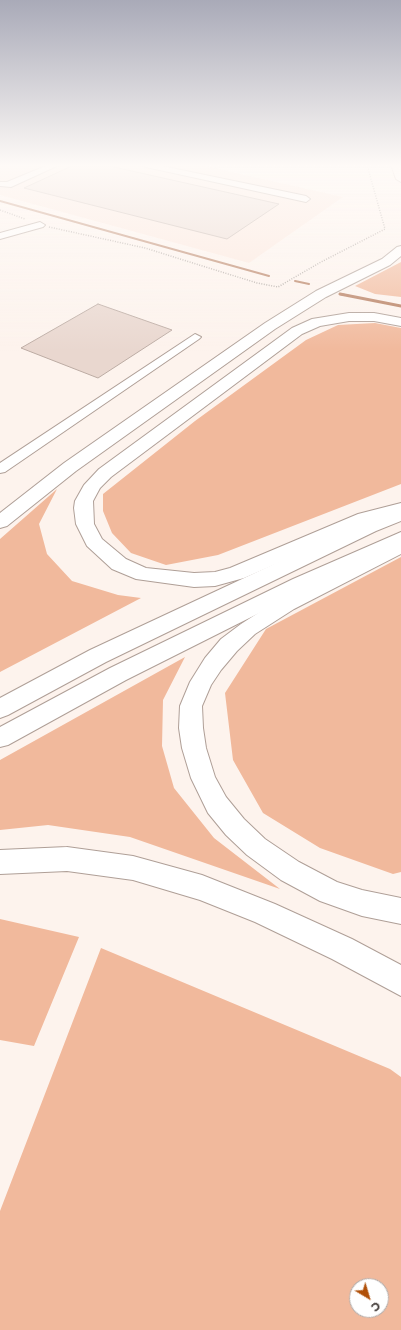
<!DOCTYPE html>
<meta charset="utf-8">
<style>
body{margin:0}
#map{position:relative;width:401px;height:1330px;overflow:hidden;background:#fdf3ed;font-family:Montserrat,sans-serif}
canvas{display:block}
.north{position:absolute;left:349px;top:1278px;width:40px;height:40px;box-sizing:border-box;background:#fff;border:1px solid #afacab;border-radius:50%;rotate:142deg;font-size:11px;font-weight:700;line-height:16px;text-align:center;color:#362f2c}
.north::after{content:'';display:block;margin:auto;width:14px;height:18px;background:#b05009;clip-path:polygon(50% 0,100% 100%,50% 72%,0 100%)}
</style>
<div id="map">
<canvas width="401" height="1330"></canvas>
<div class="north">С</div>
</div>
<script>
const ctx = document.querySelector('canvas').getContext('2d');
ctx.lineJoin = 'round';
function fillPath(path, color) { ctx.fillStyle = color; ctx.fill(path, 'evenodd'); }
const toPath = rows => new Path2D(rows.map(r => 'M' + r).join(''));
function trace(path, color, width, dash) { ctx.strokeStyle = color; ctx.lineWidth = width; ctx.lineCap = dash ? 'butt' : 'round'; ctx.setLineDash(dash || []); ctx.stroke(path); }
const built = toPath([
 [0,165,201,165,343,197,249,263,0,195]
]);
const green = toPath([
 [401,262,401,297,375,294,355,286],
 [375,323,401,328,401,484,218,555,166,565,131,553,112,533,103,511,103,494,195,421,306,340,338,325],
 [57,489,39,524,47,554,72,581,118,595,141,598,0,672,0,539],
 [401,557,401,872,393,874,320,848,263,813,233,760,225,693,266,629],
 [185,657,163,700,162,746,174,788,214,838,280,889,130,837,48,825,0,830,0,760],
 [0,919,79,937,34,1046,0,1040],
 [101,948,390,1069,401,1077,401,1330,0,1330,0,1211],
 [357,1286,381,1286,381,1310,357,1310]
]);
const streamFar1 = toPath([
 [0,201,269,276],
 [295,281,309,284],
 [340,294,345,295]
]);
const stream = toPath([
 [340,294,401,306]
]);
const building = toPath([
 [74,165,105,165,279,204,227,239,24,188,74,165],
 [98,304,172,330,98,378,21,348,98,304]
]);
const path = toPath([
 [0,210,25,219],
 [49,227,145,248,257,283,278,287,321,262,385,229,367,165]
]);
const minor = toPath([
 [48,165,59,165,11,187,0,186,0,182,7,182,48,165],
 [142,165,157,165,306,196,310,199,306,202,146,167,142,165],
 [40,222,45,225,43,227,0,239,0,233,40,222],
 [195,334,201,337,199,339,5,472,0,473,0,463,195,334]
]);
const major = toPath([
 [349,313,374,313,401,318,401,326,374,321,349,321,320,326,302,334,111,477,100,488,93,501,94,524,102,539,126,559,146,568,194,573,215,572,230,568,358,514,401,503,401,515,371,522,244,578,215,586,194,587,136,579,112,569,87,546,76,524,74,508,75,501,84,485,99,469,292,328,312,319,349,313],
 [401,540,401,554,294,609,255,634,237,651,221,670,211,685,202,706,203,728,206,748,215,777,226,797,244,819,265,839,299,862,337,882,362,890,401,898,401,924,362,916,320,901,281,880,247,855,226,835,208,813,191,778,182,748,179,728,180,706,190,682,205,658,221,639,241,624,280,599,401,540]
]);
const highway = toPath([
 [391,165,401,165,401,182,396,179,391,165],
 [401,246,401,256,390,265,326,297,275,329,76,471,7,526,0,528,0,513,64,463,265,323,316,291,382,259,397,247,401,246],
 [401,508,401,521,376,531,106,662,8,715,0,718,0,698,90,650,362,523,401,508],
 [401,532,401,545,307,589,126,680,8,745,0,747,0,727,110,668,293,579,401,532],
 [67,847,133,856,202,875,275,904,352,939,401,965,401,996,332,959,255,922,200,900,133,880,67,871,0,874,0,850,67,847]
]);
fillPath(built, '#fce7dd');
fillPath(green, '#f1b99c');
trace(streamFar1, '#b47a5b', 2);
trace(stream, '#b47a5b', 3);
fillPath(building, '#e9d7cf');
trace(building, '#bcaba3', 1);
trace(minor, '#af9f97', 2);
trace(major, '#af9f97', 2);
trace(highway, '#af9f97', 2);
trace(path, '#aba39e', 1.5, [1, 1.5]);
fillPath(minor, '#fff');
fillPath(major, '#fff');
fillPath(highway, '#fff');
const sky = ctx.createLinearGradient(0, 0, 0, 351);
sky.addColorStop(0, '#a9aab8');
sky.addColorStop(0.47, '#fefaf7');
sky.addColorStop(1, '#fefaf700');
ctx.fillStyle = sky;
ctx.fillRect(0, 0, 401, 351);
</script>
